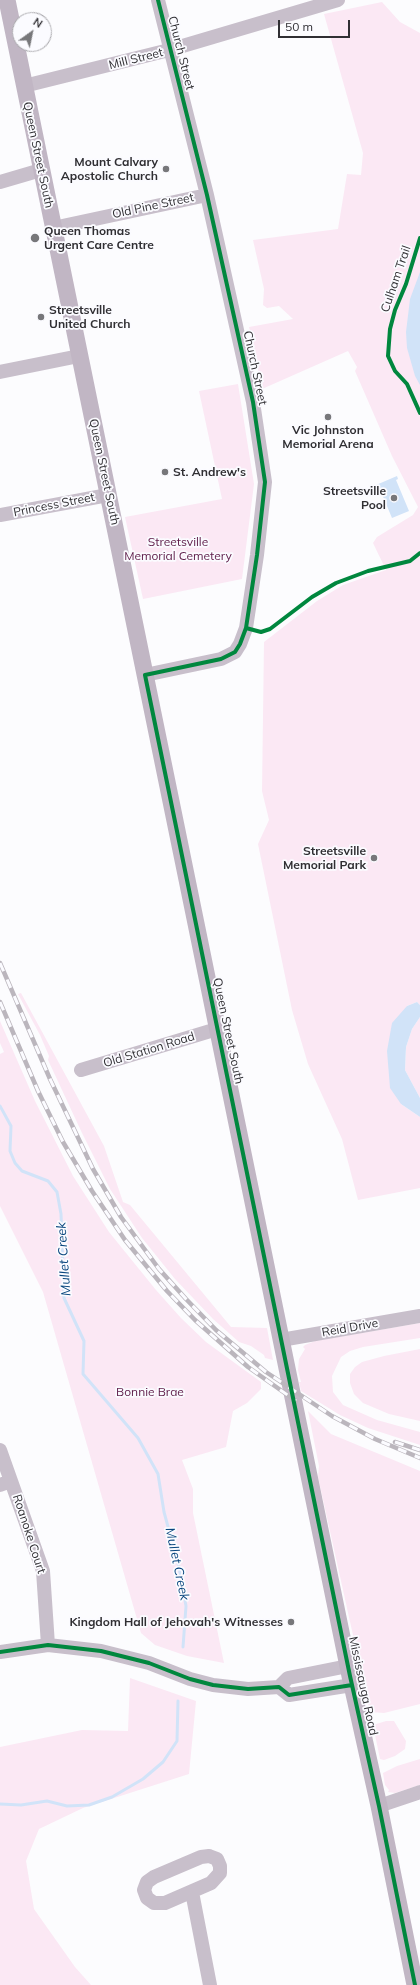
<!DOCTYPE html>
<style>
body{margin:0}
#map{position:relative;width:420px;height:1985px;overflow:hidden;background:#fcfcfe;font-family:Mulish,sans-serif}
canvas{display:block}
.north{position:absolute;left:12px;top:12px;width:40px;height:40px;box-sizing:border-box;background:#fbfbff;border:1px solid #aaa9ad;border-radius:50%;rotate:33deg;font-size:11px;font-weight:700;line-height:16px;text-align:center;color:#302f33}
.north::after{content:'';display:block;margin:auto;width:14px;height:18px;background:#77777a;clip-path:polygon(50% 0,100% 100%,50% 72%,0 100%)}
.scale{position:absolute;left:278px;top:20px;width:72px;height:18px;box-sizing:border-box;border:2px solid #302f33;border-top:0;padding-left:5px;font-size:12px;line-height:14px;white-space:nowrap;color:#302f33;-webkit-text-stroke:3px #fbfbff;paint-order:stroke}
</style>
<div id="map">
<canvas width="420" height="1985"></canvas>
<div class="north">N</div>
<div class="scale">50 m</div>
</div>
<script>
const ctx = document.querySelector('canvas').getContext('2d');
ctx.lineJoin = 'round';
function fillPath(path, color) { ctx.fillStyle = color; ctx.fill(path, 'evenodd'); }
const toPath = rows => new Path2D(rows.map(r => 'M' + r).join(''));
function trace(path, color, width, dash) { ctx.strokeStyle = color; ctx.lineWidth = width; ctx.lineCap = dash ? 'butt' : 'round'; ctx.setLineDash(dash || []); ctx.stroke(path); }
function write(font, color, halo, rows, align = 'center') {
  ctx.font = font + ' Mulish,sans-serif'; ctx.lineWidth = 3.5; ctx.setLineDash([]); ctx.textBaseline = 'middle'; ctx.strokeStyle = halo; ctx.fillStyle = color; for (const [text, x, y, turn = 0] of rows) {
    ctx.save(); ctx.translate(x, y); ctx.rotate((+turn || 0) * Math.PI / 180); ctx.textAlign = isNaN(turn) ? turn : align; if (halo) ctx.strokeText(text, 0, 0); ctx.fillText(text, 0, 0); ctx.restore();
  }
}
const green = toPath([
 [382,2,400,22,420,33,420,1005,417,1002,407,1006,401,1104,420,1117,420,1188,358,1200,342,1139,308,1064,292,1010,258,844,269,820,262,791,264,642,317,601,343,585,386,570,373,543,377,537,413,515,418,507,392,456,355,371,357,367,348,351,262,389,249,327,293,319,279,306,267,308,263,305,264,289,253,240,338,229,347,174,361,175,363,153,324,14],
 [238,384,254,484,242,579,143,599,125,517,222,499,199,391],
 [21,993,104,1146,123,1202,130,1205,231,1327,267,1328,273,1360,265,1358,264,1355,251,1346,239,1342,213,1319,175,1279,142,1238,110,1189,82,1133,48,1060,49,1056,40,1035,18,994],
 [420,1017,420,1098,405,1070,406,1047,412,1029],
 [0,1021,35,1101,73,1176,109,1232,156,1290,181,1318,206,1342,261,1382,261,1389,247,1403,233,1411,226,1447,182,1460,193,1489,193,1513,224,1663,187,1656,155,1645,141,1633,43,1292,0,1206,0,1054,4,1052,0,1043],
 [420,1323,420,1338,363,1347,350,1351,341,1357,332,1376,333,1392,343,1405,377,1420,420,1432,420,1445,368,1428,340,1415,301,1391,299,1382,301,1382,298,1370,299,1359,305,1349,303,1347,305,1345,315,1341],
 [420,1349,420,1421,389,1414,363,1403,354,1394,350,1383,350,1374,355,1367,362,1362,384,1356],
 [308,1411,331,1434,420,1471,420,1704,384,1713,370,1712,318,1477,319,1466],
 [130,1678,196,1701,189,1774,83,1808,39,1829,26,1861,34,1909,75,1967,91,1985,0,1985,0,1747,82,1730,128,1731],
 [386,1721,394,1721,406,1741,405,1749,395,1756,384,1760,380,1759,373,1725],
 [420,1759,420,1785,395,1793,388,1792,389,1790,385,1785,383,1773,397,1766]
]);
const water = toPath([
 [420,272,420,385,415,376,407,348,406,332,410,299],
 [397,476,398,479,396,480,409,511,392,518,379,487,377,487,376,485],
 [417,1002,420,1005,420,1017,412,1029,406,1047,405,1070,420,1098,420,1117,401,1104,390,1088,387,1051,392,1023,407,1006]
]);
const stream = toPath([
 [0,1106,11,1126,10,1151,15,1163,22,1171,48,1181,57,1192,61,1214,64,1298,84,1341,83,1374,138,1438,158,1474,164,1512,179,1567,186,1606,183,1647],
 [0,1804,21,1805,47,1801,67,1806,89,1805,112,1797,143,1779,163,1762,177,1741,178,1701]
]);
const minor = toPath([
 [24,86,169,50,338,0],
 [0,182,41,170],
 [53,228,207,195],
 [0,372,79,356],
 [0,515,108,495],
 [145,675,221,659,235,652,240,644,246,628,257,555,265,482,253,402,207,195,158,0],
 [81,1070,217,1029],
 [281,1340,420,1316],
 [0,1450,43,1571,48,1645],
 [0,1485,11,1481],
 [0,1652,48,1645,101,1651,149,1663,190,1679,213,1685,248,1689,279,1687,288,1678,348,1666],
 [279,1687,289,1695,352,1685],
 [379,1806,420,1792],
 [209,1856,217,1859,220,1866,220,1873,211,1883,165,1903,154,1903,147,1898,144,1890,147,1882,154,1877,201,1857,209,1856],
 [192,1892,210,1985]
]);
const major = toPath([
 [7,0,350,1676,379,1806,415,1985]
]);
const rail = toPath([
 [0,963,50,1079,93,1169,121,1217,159,1269,186,1299,216,1330,266,1372,332,1416,375,1439,420,1458],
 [0,1002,38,1091,63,1142,92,1191,125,1240,167,1291,195,1320,248,1367,296,1401],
 [395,1442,420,1450]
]);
const cycleway = toPath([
 [158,0,207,195,253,402,265,482,257,555,246,628,240,644,235,652,221,659,145,675,350,1676,379,1806,415,1985],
 [420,238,406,284,395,310,390,329,388,356,395,371,407,384,420,413],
 [246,628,261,632,270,629,312,597,336,583,368,571,410,561,420,553],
 [0,1652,48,1645,101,1651,149,1663,190,1679,213,1685,248,1689,279,1687,289,1695,352,1685]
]);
const markers = [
 [166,169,4,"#77777a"],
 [35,238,5,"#77777a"],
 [41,317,4,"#77777a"],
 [328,417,4,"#77777a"],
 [165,472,4,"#77777a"],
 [394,498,4,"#77777a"],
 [374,858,4,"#77777a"],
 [291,1622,4,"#77777a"]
];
const streetNames = [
 ["Church Street",181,53,76],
 ["Mill Street",136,59,-14],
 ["Queen Street South",38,155,78],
 ["Old Pine Street",153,206,-12],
 ["Culham Trail",396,279,-71],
 ["Church Street",255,368,78],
 ["Queen Street South",104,472,78],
 ["Princess Street",54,505,-11],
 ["Queen Street South",228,1031,78],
 ["Old Station Road",149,1050,-17],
 ["Reid Drive",350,1328,-10],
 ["Roanoke Court",29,1534,72],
 ["Mississauga Road",363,1686,78]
];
const poiNames = [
 ["Mount Calvary",158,162],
 ["Apostolic Church",158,176],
 ["Queen Thomas",44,231,"left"],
 ["Urgent Care Centre",44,245,"left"],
 ["Streetsville",49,310,"left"],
 ["United Church",49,324,"left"],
 ["Vic Johnston",328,430,"center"],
 ["Memorial Arena",328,444,"center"],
 ["St. Andrew's",173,472,"left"],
 ["Streetsville",386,491],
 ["Pool",386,505],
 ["Streetsville",366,851],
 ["Memorial Park",366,865],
 ["Kingdom Hall of Jehovah's Witnesses",283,1622]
];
const parkNames = [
 ["Streetsville",178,542],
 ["Memorial Cemetery",178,556],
 ["Bonnie Brae",150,1392]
];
const waterNames = [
 ["Mullet Creek",64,1259,-94],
 ["Mullet Creek",177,1564,78]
];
fillPath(green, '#fbe8f4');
fillPath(water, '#d1e3f8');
trace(stream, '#d1e3f8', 3);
trace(minor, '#c8bfcb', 14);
trace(major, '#c1b6c4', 17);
trace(rail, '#bbb6bd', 4.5);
trace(rail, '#fbfbff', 3, [9]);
trace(cycleway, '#00873e', 4);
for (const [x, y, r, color] of markers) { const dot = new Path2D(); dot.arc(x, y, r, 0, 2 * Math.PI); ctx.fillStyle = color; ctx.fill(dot); trace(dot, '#fbfbff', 1.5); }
write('12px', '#302f33', '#fbfbff', streetNames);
write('bold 12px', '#302f33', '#fbfbff', poiNames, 'right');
write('12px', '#5d1b48', '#fbfbff', parkNames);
write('italic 13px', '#09467e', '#fbfbff', waterNames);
</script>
